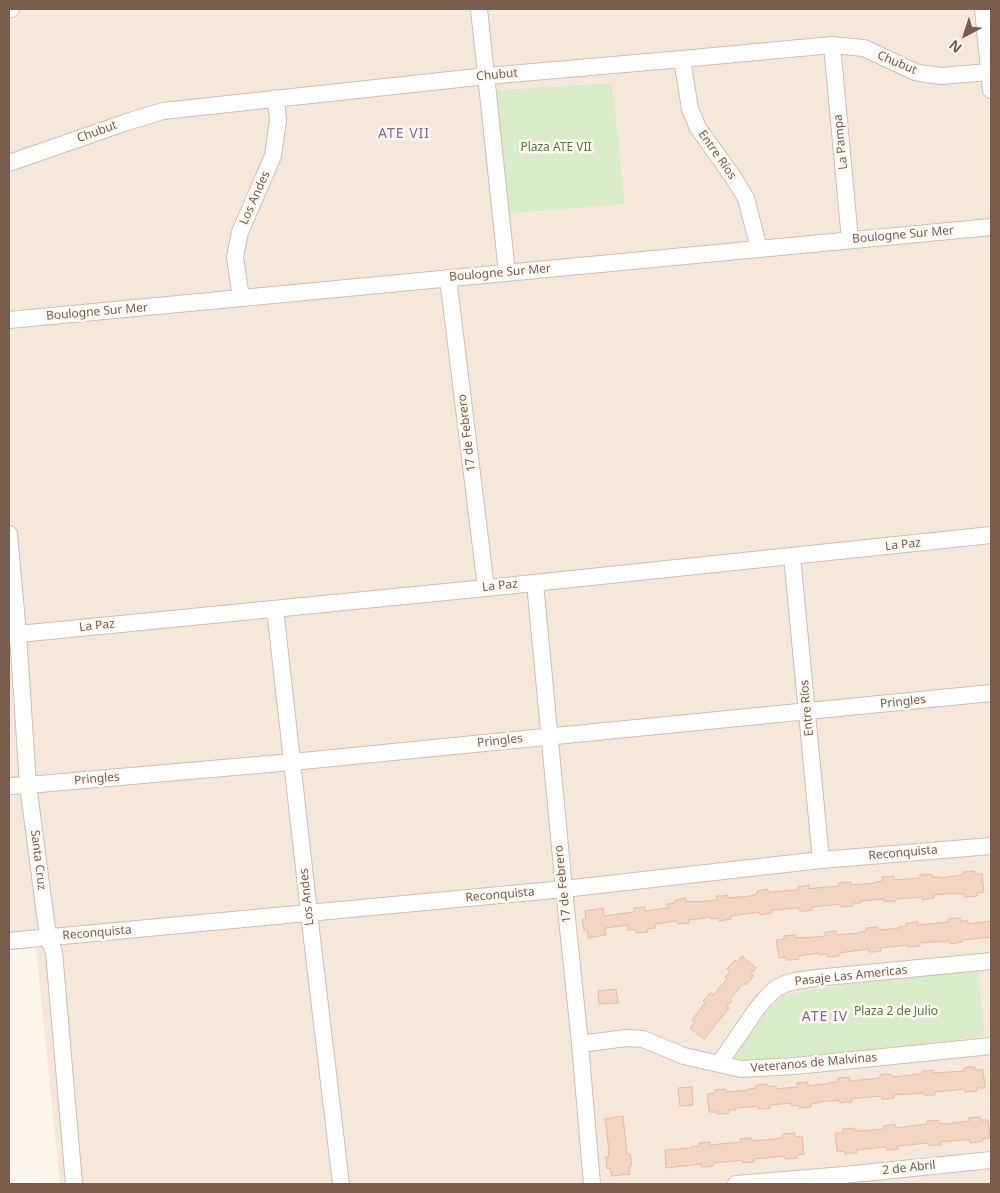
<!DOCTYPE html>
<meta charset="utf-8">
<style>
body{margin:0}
#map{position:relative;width:1000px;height:1193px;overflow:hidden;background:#fdf6ec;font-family:"Noto Sans",sans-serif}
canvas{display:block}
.frame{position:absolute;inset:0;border:10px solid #7a5c4d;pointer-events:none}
.north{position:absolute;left:940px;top:10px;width:50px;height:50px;-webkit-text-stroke:4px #fffaf3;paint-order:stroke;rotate:220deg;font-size:14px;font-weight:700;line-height:20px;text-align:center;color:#7a5c4d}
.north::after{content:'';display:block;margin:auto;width:18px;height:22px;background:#7a5c4d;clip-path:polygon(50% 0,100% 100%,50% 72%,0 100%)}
</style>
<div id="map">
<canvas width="1000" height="1193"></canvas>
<div class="frame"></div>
<div class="north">N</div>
</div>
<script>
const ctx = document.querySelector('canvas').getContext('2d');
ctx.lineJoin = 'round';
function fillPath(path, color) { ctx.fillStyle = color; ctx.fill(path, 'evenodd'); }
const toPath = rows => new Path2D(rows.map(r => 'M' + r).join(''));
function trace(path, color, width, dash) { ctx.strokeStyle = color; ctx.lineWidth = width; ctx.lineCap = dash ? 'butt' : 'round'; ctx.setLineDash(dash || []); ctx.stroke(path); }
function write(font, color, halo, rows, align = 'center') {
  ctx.font = font + ' "Noto Sans",sans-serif'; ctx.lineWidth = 5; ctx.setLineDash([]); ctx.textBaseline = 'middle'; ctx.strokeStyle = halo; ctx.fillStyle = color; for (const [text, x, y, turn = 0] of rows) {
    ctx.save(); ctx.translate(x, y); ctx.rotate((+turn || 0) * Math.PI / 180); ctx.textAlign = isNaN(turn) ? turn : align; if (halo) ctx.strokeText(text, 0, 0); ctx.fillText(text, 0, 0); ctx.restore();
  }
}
const residential = toPath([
 [9,9,991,9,991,1184,60,1184,36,948,9,950]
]);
const green = toPath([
 [612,83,625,204,501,214,489,91],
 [978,970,985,1036,836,1055,750,1064,730,1061,744,1039,772,1006,783,995,893,977]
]);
const building = toPath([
 [974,871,975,874,982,874,984,892,977,893,977,896,965,897,965,894,957,894,957,893,934,895,934,898,922,900,922,897,896,899,896,901,884,902,884,899,860,901,861,903,853,903,853,906,841,907,841,904,812,907,812,910,806,911,800,911,799,908,772,910,772,913,760,915,759,912,731,916,731,919,719,921,719,918,711,919,711,917,689,920,689,923,678,924,677,921,655,924,655,928,647,929,648,932,636,933,636,930,628,930,628,925,605,928,606,935,588,938,587,930,584,930,582,919,586,919,585,911,603,908,604,916,634,912,634,908,645,907,645,911,668,908,667,904,675,903,675,900,686,898,686,902,694,901,694,902,717,900,716,896,722,896,728,895,728,898,750,896,757,894,757,891,768,889,768,892,798,890,798,887,804,886,809,885,809,889,817,888,839,886,839,883,851,882,851,885,875,883,875,882,883,881,882,877,894,876,894,880,920,878,920,875,932,874,932,877,940,877,940,878,963,875,963,872,974,871],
 [960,918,960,921,968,921,968,924,991,921,991,937,962,940,962,942,950,944,950,941,920,943,920,946,908,947,908,945,880,948,881,951,875,952,869,952,868,949,846,952,839,953,839,956,827,957,827,954,819,955,819,953,798,956,799,959,792,960,786,960,786,957,779,958,776,940,784,939,784,936,795,935,796,938,803,937,803,938,825,936,825,932,836,931,837,935,859,933,859,932,866,931,866,928,877,927,878,930,899,928,899,927,906,926,906,923,918,922,918,925,948,922,948,919,960,918],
 [742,956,756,968,751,974,754,976,746,985,744,983,730,999,732,1001,727,1006,729,1008,704,1039,690,1028,695,1022,692,1020,705,1003,703,1001,707,997,710,993,713,995,727,979,725,977,730,971,727,969,735,960,737,962,742,956],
 [616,989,618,1003,599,1004,598,991,616,989],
 [969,1067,975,1067,975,1070,983,1069,985,1088,977,1088,977,1091,965,1092,965,1089,935,1092,935,1095,924,1095,923,1093,894,1095,894,1098,888,1099,882,1099,882,1096,859,1098,851,1099,852,1102,846,1102,840,1103,839,1100,818,1102,818,1103,811,1104,811,1107,799,1108,799,1105,791,1106,791,1103,770,1105,770,1108,764,1109,758,1109,758,1106,736,1108,736,1110,728,1110,729,1113,717,1114,717,1112,709,1112,707,1094,715,1093,715,1090,726,1089,726,1092,749,1090,749,1089,756,1088,756,1085,767,1084,768,1087,776,1086,776,1089,797,1087,797,1083,808,1082,808,1086,831,1083,830,1082,838,1082,838,1078,849,1077,850,1081,880,1078,880,1075,891,1074,892,1077,922,1074,922,1071,927,1071,933,1070,933,1073,964,1071,964,1068,969,1067],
 [692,1087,693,1105,680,1106,678,1088,692,1087],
 [623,1116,627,1154,630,1154,632,1166,629,1166,630,1174,612,1176,610,1168,607,1169,606,1157,609,1157,608,1149,609,1149,605,1119,623,1116],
 [980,1117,980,1120,988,1120,990,1138,982,1139,983,1141,970,1143,970,1140,963,1140,940,1142,941,1145,935,1145,929,1146,928,1143,898,1146,898,1149,886,1150,886,1147,856,1150,857,1153,851,1153,845,1154,845,1151,837,1152,835,1133,843,1133,843,1129,854,1128,855,1131,872,1130,884,1129,884,1126,895,1124,896,1128,910,1126,927,1124,927,1121,938,1120,938,1123,946,1124,969,1121,968,1118,980,1117],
 [794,1133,795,1137,802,1136,804,1154,797,1155,797,1158,785,1159,785,1156,754,1159,754,1162,743,1163,742,1160,735,1161,713,1163,713,1166,707,1167,701,1167,701,1164,666,1168,665,1150,692,1148,691,1147,699,1146,699,1143,710,1142,710,1145,741,1142,740,1139,746,1138,752,1138,752,1141,775,1139,783,1138,783,1134,794,1133]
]);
const minor = toPath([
 [9,9,11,9],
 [479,9,507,273],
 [983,9,991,90],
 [832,45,850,240],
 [682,59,690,109,698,128,733,177,746,198,759,249],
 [9,163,127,122,163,111,487,76,682,59,832,45,864,48,915,72,925,74,942,76,988,72],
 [448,278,486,588],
 [241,298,235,257,240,232,273,156,278,120,276,98],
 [9,320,991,227],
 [9,534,18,634,28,785,48,937,54,952,74,1184],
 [792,556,821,860],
 [535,583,564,889,580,1044,592,1184],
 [275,609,309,913,341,1184],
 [9,635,486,588,991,535],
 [9,786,28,785,292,762,991,693],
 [9,941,564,889,821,860,991,846],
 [580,1044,626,1038,643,1039,684,1056,741,1069,795,1066,991,1046],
 [719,1064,756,1010,765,999,775,989,785,984,795,981,816,978,991,961],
 [736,1184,844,1175,991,1160]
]);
const streetNames = [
 ["Chubut",897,63,23],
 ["Chubut",497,75,-5],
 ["Chubut",97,132,-20],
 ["La Pampa",841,142,-96],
 ["Entre Ríos",717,155,55],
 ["Los Andes",255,198,-66],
 ["Boulogne Sur Mer",903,235,-5],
 ["Boulogne Sur Mer",500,273,-5],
 ["Boulogne Sur Mer",97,312,-5],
 ["17 de Febrero",467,433,-97],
 ["La Paz",903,545,-6],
 ["La Paz",500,586,-6],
 ["La Paz",97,626,-6],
 ["Pringles",903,702,-6],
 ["Entre Ríos",807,708,-95],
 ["Pringles",500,741,-6],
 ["Pringles",97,779,-5],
 ["Reconquista",903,853,-5],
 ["Santa Cruz",38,860,83],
 ["17 de Febrero",563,884,-96],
 ["Reconquista",500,895,-5],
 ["Los Andes",307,897,-96],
 ["Reconquista",97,933,-5],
 ["Pasaje Las Americas",851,976,-6],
 ["Veteranos de Malvinas",814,1063,-5],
 ["2 de Abril",909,1168,-6]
];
const parkNames = [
 ["Plaza ATE VII",556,148],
 ["Plaza 2 de Julio",896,1012]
];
const neighbourhoodNames = [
 ["ATE VII",404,134],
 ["ATE IV",825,1017]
];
fillPath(residential, '#f5e8da');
fillPath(green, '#d8ecc9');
fillPath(building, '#f3d5c3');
trace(building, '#e6bba3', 1);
trace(minor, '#d1beb0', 18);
trace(minor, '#fff', 16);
write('12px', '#7a5c4d', '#fffaf3', streetNames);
write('12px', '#537a41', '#fffaf3', parkNames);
ctx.letterSpacing = '1px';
write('14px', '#846695', '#fffaf3', neighbourhoodNames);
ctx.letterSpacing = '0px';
</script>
